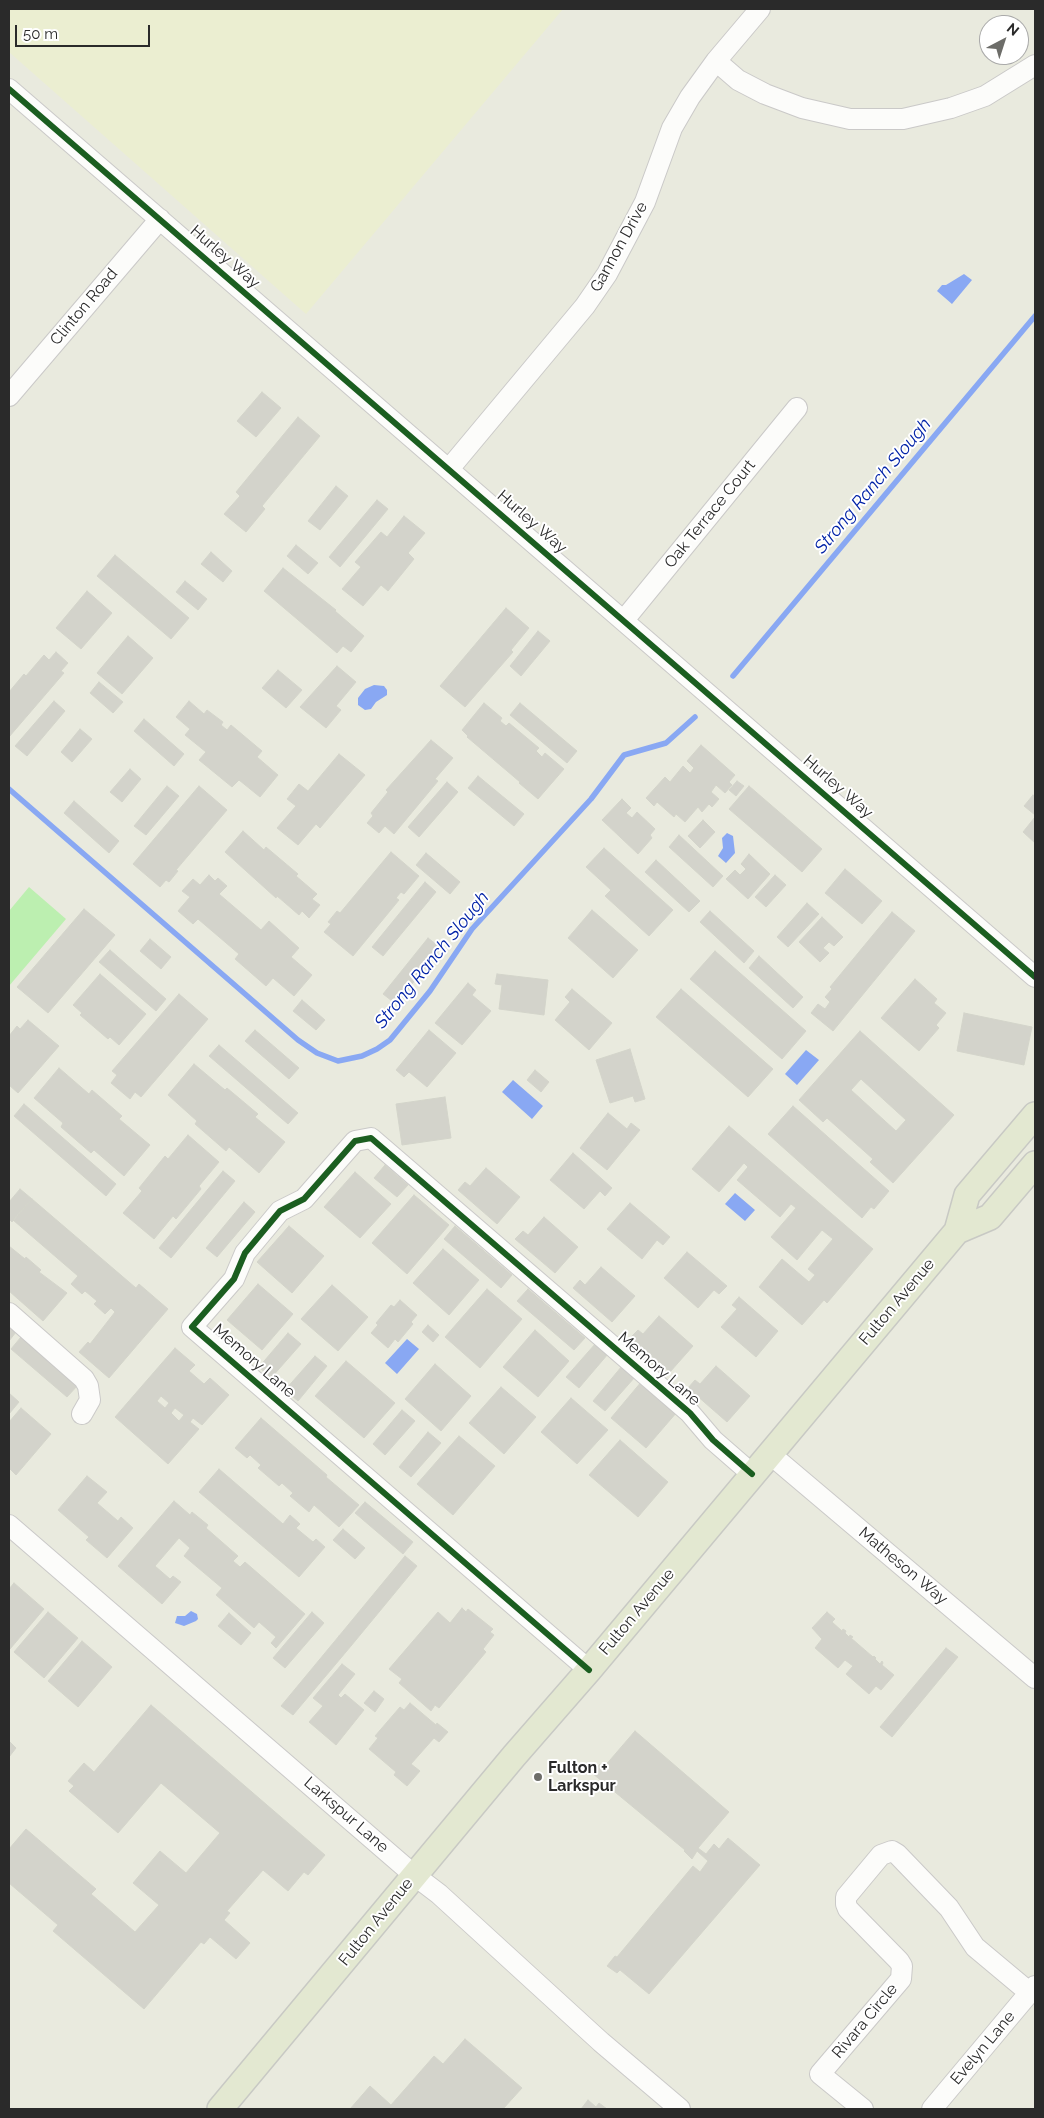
<!DOCTYPE html>
<style>
body{margin:0}
#map{position:relative;width:1044px;height:2118px;overflow:hidden;background:#e9eade;font-family:Raleway,sans-serif}
canvas{display:block}
.frame{position:absolute;inset:0;border:10px solid #2a2a2a;pointer-events:none}
.north{position:absolute;left:979px;top:15px;width:50px;height:50px;box-sizing:border-box;background:#fff;border:1px solid #aaa;border-radius:50%;rotate:40deg;font-size:14px;font-weight:700;line-height:20px;text-align:center;color:#2a2a2a}
.north::after{content:'';display:block;margin:auto;width:18px;height:22px;background:#6d6d69;clip-path:polygon(50% 0,100% 100%,50% 72%,0 100%)}
.scale{position:absolute;left:15px;top:25px;width:135px;height:22px;box-sizing:border-box;border:2px solid #2a2a2a;border-top:0;padding-left:6px;font-size:15px;line-height:18px;white-space:nowrap;color:#2a2a2a;-webkit-text-stroke:4px #fff;paint-order:stroke}
</style>
<div id="map">
<canvas width="1044" height="2118"></canvas>
<div class="frame"></div>
<div class="north">N</div>
<div class="scale">50 m</div>
</div>
<script>
const ctx = document.querySelector('canvas').getContext('2d');
ctx.lineJoin = 'round';
function fillPath(path, color) { ctx.fillStyle = color; ctx.fill(path, 'evenodd'); }
const toPath = rows => new Path2D(rows.map(r => 'M' + r).join(''));
function trace(path, color, width, dash) { ctx.strokeStyle = color; ctx.lineWidth = width; ctx.lineCap = dash ? 'butt' : 'round'; ctx.setLineDash(dash || []); ctx.stroke(path); }
function write(font, color, halo, rows, align = 'center') {
  ctx.font = font + ' Raleway,sans-serif'; ctx.lineWidth = 4; ctx.setLineDash([]); ctx.textBaseline = 'middle'; ctx.strokeStyle = halo; ctx.fillStyle = color; for (const [text, x, y, turn = 0] of rows) {
    ctx.save(); ctx.translate(x, y); ctx.rotate((+turn || 0) * Math.PI / 180); ctx.textAlign = isNaN(turn) ? turn : align; if (halo) ctx.strokeText(text, 0, 0); ctx.fillText(text, 0, 0); ctx.restore();
  }
}
const education = toPath([
 [9,9,563,9,306,314,9,52]
]);
const pitch = toPath([
 [29,887,66,919,9,986,9,911]
]);
const water = toPath([
 [964,274,972,280,952,304,937,291,942,285,946,285],
 [374,685,384,686,387,690,387,695,376,702,371,709,365,710,358,705,358,698,365,689],
 [727,833,733,836,735,853,726,863,718,856,723,848,722,838],
 [806,1050,819,1060,797,1085,785,1074],
 [513,1080,543,1106,532,1119,502,1092],
 [735,1193,755,1210,745,1221,725,1204],
 [407,1339,419,1349,397,1374,385,1363],
 [191,1611,197,1614,198,1619,196,1621,184,1626,175,1623,177,1616,185,1616]
]);
const stream = toPath([
 [733,676,1035,316],
 [9,789,298,1040,317,1053,338,1061,362,1056,377,1049,390,1040,430,991,472,929,591,799,624,755,666,743,695,717]
]);
const building = toPath([
 [262,392,281,408,256,437,237,421,262,392],
 [298,417,320,436,262,506,265,509,246,532,224,514,240,496,236,492,298,417],
 [336,486,348,496,320,530,308,521,336,486],
 [377,500,388,509,340,567,329,557,377,500],
 [404,516,425,533,408,553,414,559,388,591,381,585,363,606,342,589,361,567,355,562,381,532,387,537,404,516],
 [296,545,318,563,308,574,287,556,296,545],
 [211,552,232,571,223,582,201,564,211,552],
 [115,555,189,618,171,639,97,576,115,555],
 [283,568,336,610,335,611,364,636,351,652,343,646,337,653,264,591,283,568],
 [185,581,207,599,198,610,176,592,185,581],
 [87,591,112,613,81,649,56,628,87,591],
 [506,608,529,628,511,650,513,652,465,707,440,686,506,608],
 [538,631,550,641,521,676,510,666,538,631],
 [128,636,153,658,122,694,97,673,128,636],
 [56,652,68,663,61,671,64,673,9,737,9,692,24,674,26,676,44,655,49,660,56,652],
 [337,666,356,682,336,706,341,710,326,728,300,707,337,666],
 [278,670,302,690,286,708,262,688,278,670],
 [99,682,123,702,113,713,90,693,99,682],
 [54,701,65,711,27,756,15,746,54,701],
 [189,701,204,714,207,710,223,722,221,725,227,730,231,725,262,751,257,757,278,775,260,797,239,780,232,787,199,760,206,752,185,735,190,729,176,717,189,701],
 [484,703,502,718,500,721,506,726,509,723,539,748,536,751,542,757,545,753,564,769,538,799,519,783,520,782,467,737,468,736,462,730,484,703],
 [520,703,577,751,567,763,510,715,520,703],
 [144,719,184,754,174,766,134,731,144,719],
 [80,729,92,739,72,762,61,752,80,729],
 [431,740,453,758,435,779,438,781,394,834,385,826,379,833,367,823,373,816,371,813,388,792,386,790,431,740],
 [701,745,735,775,729,782,732,785,725,793,716,785,711,792,719,799,712,807,709,804,702,812,698,807,685,822,676,814,674,817,657,802,654,806,646,798,665,777,670,782,683,766,690,773,694,768,687,761,701,745],
 [339,754,365,775,320,828,316,824,298,845,277,828,296,806,287,799,299,784,308,791,339,754],
 [130,769,141,779,122,802,110,792,130,769],
 [478,776,524,814,514,826,468,788,478,776],
 [737,781,744,786,736,796,729,790,737,781],
 [447,782,458,792,419,837,408,827,447,782],
 [167,786,179,796,146,835,134,826,167,786],
 [199,786,227,810,176,870,178,871,169,882,166,880,160,887,133,864,199,786],
 [749,786,822,849,802,872,729,809,749,786],
 [1033,795,1035,797,1035,815,1024,806,1033,795],
 [622,799,631,808,626,813,632,818,637,812,655,829,650,835,652,838,638,854,602,820,622,799],
 [74,801,119,841,109,853,64,813,74,801],
 [1035,817,1035,843,1023,832,1035,817],
 [703,820,715,832,700,848,688,836,703,820],
 [243,831,264,850,266,847,298,874,296,876,317,894,312,899,320,905,309,918,302,911,299,915,277,896,276,898,225,852,243,831],
 [679,835,723,876,713,887,669,847,679,835],
 [604,848,673,910,649,936,605,896,611,890,586,867,604,848],
 [391,852,419,876,404,894,401,892,396,898,399,900,353,956,324,932,331,924,328,922,337,911,340,913,391,852],
 [426,853,460,882,450,894,416,865,426,853],
 [749,854,770,874,748,899,726,879,735,870,740,875,746,869,741,864,749,854],
 [656,860,700,901,689,912,645,872,656,860],
 [845,869,882,901,862,924,825,893,845,869],
 [209,875,215,881,218,878,227,886,219,894,261,930,269,921,299,948,291,957,312,975,294,996,273,978,266,986,235,959,239,954,198,919,193,924,178,911,190,897,182,891,193,879,200,885,209,875],
 [775,875,786,885,766,907,755,897,775,875],
 [425,882,436,892,383,956,372,947,425,882],
 [807,903,819,914,788,947,777,937,807,903],
 [84,909,115,935,48,1013,17,987,84,909],
 [592,910,638,950,613,978,568,938,592,910],
 [710,911,754,951,744,963,700,922,710,911],
 [892,912,915,931,833,1031,811,1013,818,1004,825,1009,830,1002,825,997,832,989,830,987,892,912],
 [822,917,843,937,834,946,829,942,823,948,829,953,820,962,799,942,822,917],
 [428,938,441,948,396,1004,383,994,428,938],
 [150,939,171,957,161,969,140,951,150,939],
 [110,950,166,999,156,1011,99,962,110,950],
 [715,951,806,1031,782,1059,690,979,715,951],
 [759,956,803,997,793,1008,749,968,759,956],
 [100,974,146,1014,119,1045,110,1037,108,1039,80,1015,82,1013,73,1005,100,974],
 [497,974,548,980,544,1015,499,1009,502,985,495,984,497,974],
 [915,979,937,999,934,1003,946,1013,936,1025,939,1028,919,1051,881,1018,915,979],
 [468,983,476,990,472,995,491,1011,462,1045,435,1023,468,983],
 [572,989,612,1023,589,1050,555,1020,570,1002,565,997,572,989],
 [681,989,773,1069,748,1097,656,1017,681,989],
 [179,994,208,1019,141,1097,135,1092,130,1099,111,1083,117,1075,112,1071,179,994],
 [302,1000,325,1020,316,1030,293,1011,302,1000],
 [964,1013,1032,1027,1024,1065,957,1051,964,1013],
 [28,1020,59,1046,18,1093,9,1085,9,1036,17,1026,20,1029,28,1020],
 [255,1030,299,1068,289,1079,245,1041,255,1030],
 [429,1030,456,1053,427,1087,409,1072,404,1077,396,1070,429,1030],
 [860,1031,954,1115,893,1183,870,1162,873,1159,827,1118,823,1122,799,1100,860,1031],
 [861,1079,906,1120,896,1131,851,1090,861,1079],
 [219,1045,298,1113,288,1124,209,1056,219,1045],
 [630,1049,645,1099,635,1102,633,1096,610,1103,596,1060,630,1049],
 [194,1064,225,1090,227,1088,258,1114,255,1117,285,1142,259,1173,229,1147,226,1151,195,1124,197,1121,168,1095,194,1064],
 [59,1068,89,1094,92,1090,122,1116,119,1119,150,1145,124,1176,94,1150,91,1153,61,1127,63,1123,34,1098,59,1068],
 [535,1070,549,1082,541,1092,527,1080,535,1070],
 [445,1097,451,1138,402,1145,396,1104,445,1097],
 [24,1104,116,1184,106,1196,14,1116,24,1104],
 [793,1106,889,1191,874,1209,871,1207,862,1218,768,1134,793,1106],
 [608,1113,627,1129,631,1123,640,1130,607,1170,580,1148,608,1113],
 [729,1126,873,1249,827,1303,824,1300,802,1325,759,1287,782,1259,809,1282,815,1275,808,1269,833,1239,822,1230,797,1260,771,1237,796,1208,791,1204,780,1217,737,1180,748,1167,744,1163,719,1192,692,1169,729,1126],
 [188,1135,219,1162,199,1186,201,1189,176,1219,173,1216,154,1239,123,1213,142,1191,139,1188,165,1156,168,1159,188,1135],
 [573,1153,612,1188,605,1196,600,1191,584,1209,550,1180,573,1153],
 [385,1165,408,1185,397,1197,374,1178,385,1165],
 [486,1168,520,1197,497,1224,458,1190,465,1182,470,1186,486,1168],
 [223,1171,235,1181,171,1258,159,1248,223,1171],
 [355,1172,391,1204,360,1238,324,1207,355,1172],
 [20,1189,32,1199,12,1222,9,1219,9,1202,20,1189],
 [414,1195,449,1225,407,1274,372,1243,414,1195],
 [32,1199,136,1288,139,1284,168,1309,109,1378,79,1352,88,1342,90,1344,115,1312,111,1308,105,1314,94,1304,97,1301,85,1291,82,1294,71,1284,78,1276,13,1220,32,1199],
 [244,1202,255,1212,217,1257,206,1248,244,1202],
 [630,1203,670,1237,663,1245,657,1240,642,1259,607,1229,630,1203],
 [544,1217,578,1247,555,1273,515,1239,523,1231,528,1235,544,1217],
 [289,1226,324,1256,292,1293,257,1262,289,1226],
 [455,1226,512,1275,501,1288,444,1239,455,1226],
 [9,1246,25,1259,26,1257,41,1270,39,1272,67,1293,43,1321,9,1291,9,1246],
 [443,1249,479,1280,449,1315,413,1283,443,1249],
 [687,1252,727,1286,719,1294,714,1290,698,1308,664,1278,687,1252],
 [601,1267,635,1296,612,1322,573,1288,580,1280,585,1285,601,1267],
 [258,1284,293,1314,262,1350,227,1320,258,1284],
 [332,1285,368,1317,338,1351,301,1319,332,1285],
 [487,1289,522,1319,480,1368,445,1337,487,1289],
 [528,1289,585,1338,574,1350,517,1301,528,1289],
 [739,1297,778,1331,756,1357,721,1327,737,1309,732,1305,739,1297],
 [400,1300,417,1315,411,1322,413,1324,398,1342,395,1339,388,1348,371,1333,378,1325,376,1323,391,1305,394,1307,400,1300],
 [659,1316,693,1346,670,1372,630,1338,638,1330,643,1334,659,1316],
 [428,1325,439,1335,433,1342,422,1332,428,1325],
 [9,1326,16,1332,9,1341,9,1326],
 [535,1330,569,1361,538,1397,503,1367,535,1330],
 [288,1333,301,1344,271,1378,259,1367,288,1333],
 [21,1337,78,1385,67,1397,11,1349,21,1337],
 [596,1343,608,1354,579,1388,566,1377,596,1343],
 [175,1348,195,1365,189,1371,204,1384,210,1378,229,1395,202,1425,193,1418,190,1422,199,1429,168,1464,115,1417,175,1348],
 [161,1396,169,1403,165,1408,157,1401,161,1396],
 [175,1408,184,1415,179,1421,171,1413,175,1408],
 [315,1356,327,1366,298,1401,285,1390,315,1356],
 [346,1361,395,1403,364,1438,315,1396,346,1361],
 [435,1364,471,1396,441,1431,405,1399,435,1364],
 [622,1366,635,1377,605,1411,593,1401,622,1366],
 [716,1366,750,1396,727,1422,688,1388,695,1380,700,1384,716,1366],
 [642,1381,677,1412,646,1448,611,1418,642,1381],
 [501,1387,536,1417,504,1454,469,1423,501,1387],
 [9,1393,19,1402,9,1414,9,1393],
 [571,1398,608,1430,577,1464,541,1432,571,1398],
 [21,1408,51,1434,16,1475,9,1468,9,1422,21,1408],
 [402,1410,415,1421,385,1455,373,1444,402,1410],
 [261,1418,327,1475,326,1477,359,1505,339,1527,314,1505,309,1512,290,1496,293,1493,282,1483,279,1486,258,1468,261,1465,250,1455,247,1458,235,1448,261,1418],
 [428,1432,441,1443,411,1477,399,1467,428,1432],
 [459,1436,495,1466,453,1515,417,1484,459,1436],
 [620,1440,668,1482,638,1517,589,1475,620,1440],
 [219,1469,283,1524,290,1515,300,1524,296,1528,313,1542,316,1539,325,1547,299,1577,199,1492,219,1469],
 [87,1476,107,1492,97,1503,118,1521,121,1517,133,1528,107,1558,86,1540,89,1537,58,1510,87,1476],
 [174,1501,190,1515,192,1512,208,1525,206,1528,238,1556,233,1561,240,1567,245,1562,305,1614,276,1648,271,1643,276,1637,259,1622,254,1628,216,1595,222,1588,184,1556,190,1548,179,1538,155,1566,170,1579,173,1576,181,1582,162,1604,118,1566,174,1501],
 [365,1502,413,1542,403,1554,355,1513,365,1502],
 [343,1529,365,1548,355,1559,333,1540,343,1529],
 [405,1556,417,1566,351,1646,339,1636,405,1556],
 [14,1583,44,1609,10,1649,9,1589,14,1583],
 [462,1608,466,1612,468,1609,493,1629,490,1632,494,1635,483,1649,486,1652,439,1708,435,1705,431,1711,399,1683,402,1679,389,1669,438,1612,450,1623,462,1608],
 [48,1612,78,1638,44,1678,14,1652,48,1612],
 [312,1612,324,1623,285,1668,273,1658,312,1612],
 [827,1612,835,1619,832,1622,842,1631,843,1629,846,1631,845,1633,849,1637,850,1635,853,1637,851,1638,873,1657,874,1656,876,1658,875,1659,880,1664,882,1661,883,1663,882,1665,894,1675,881,1690,876,1686,869,1694,846,1674,853,1666,845,1660,838,1668,815,1648,822,1639,812,1628,827,1612],
 [229,1613,251,1633,241,1645,218,1626,229,1613],
 [339,1636,351,1646,293,1715,281,1706,339,1636],
 [82,1641,112,1667,78,1707,48,1681,82,1641],
 [946,1648,958,1657,892,1737,880,1727,946,1648],
 [342,1664,355,1674,338,1695,341,1698,345,1694,364,1710,336,1745,309,1722,323,1706,313,1698,342,1664],
 [374,1691,384,1699,375,1712,364,1703,374,1691],
 [410,1703,436,1725,437,1723,448,1732,439,1742,434,1738,411,1764,420,1771,407,1786,394,1775,396,1772,369,1749,378,1738,375,1736,400,1707,404,1710,410,1703],
 [151,1705,325,1855,308,1875,304,1872,288,1891,263,1870,227,1911,230,1913,224,1920,250,1943,236,1959,210,1937,204,1944,201,1942,144,2009,53,1931,58,1925,9,1883,9,1849,26,1829,96,1889,91,1894,135,1932,159,1905,133,1883,160,1851,186,1873,220,1833,161,1783,118,1833,69,1791,74,1786,68,1781,84,1763,94,1772,151,1705],
 [635,1731,729,1812,698,1848,706,1854,714,1844,719,1849,728,1838,760,1865,649,1994,620,1970,617,1973,607,1966,615,1956,617,1957,693,1866,700,1872,708,1861,697,1851,692,1859,684,1851,685,1850,592,1773,600,1764,604,1767,635,1731],
 [9,1741,16,1748,9,1757,9,1741],
 [465,2039,522,2088,503,2109,350,2109,370,2086,391,2105,434,2056,443,2064,465,2039],
 [588,2100,596,2107,599,2103,607,2109,581,2109,588,2100]
]);
const minor = toPath([
 [716,61,738,80,765,94,802,108,850,119,903,119,951,108,985,96,1035,65],
 [9,89,1035,977],
 [9,396,160,219],
 [449,469,585,306,607,274,645,202,672,128,690,97,716,61,760,9],
 [624,620,797,408],
 [9,1313,84,1379,88,1386,90,1400,82,1414],
 [770,1454,1035,1678],
 [9,1525,414,1875,439,1894,601,2042,680,2109],
 [589,1670,192,1327,234,1279,245,1253,280,1211,304,1199,355,1141,371,1138,690,1413,713,1440,752,1474],
 [863,2109,820,2074,901,1979,902,1966,899,1961,848,1909,846,1904,846,1897,881,1855,892,1851,897,1854,949,1908,975,1947,1030,1993],
 [932,2109,1035,1986]
]);
const major = toPath([
 [957,1231,990,1217,1035,1164],
 [220,2109,514,1756,589,1670,957,1231,967,1195,1035,1115]
]);
const cycleway = toPath([
 [9,89,1035,977],
 [589,1670,192,1327,234,1279,245,1253,280,1211,304,1199,355,1141,371,1138,690,1413,713,1440,752,1474]
]);
const markers = [
 [538,1777,5,"#6d6d69"]
];
const streetNames = [
 ["Gannon Drive",619,247,-61],
 ["Hurley Way",225,257,41],
 ["Clinton Road",84,307,-50],
 ["Oak Terrace Court",710,514,-51],
 ["Hurley Way",532,522,41],
 ["Hurley Way",838,787,41],
 ["Fulton Avenue",897,1302,-50],
 ["Memory Lane",254,1361,41],
 ["Memory Lane",659,1369,41],
 ["Matheson Way",903,1566,40],
 ["Fulton Avenue",637,1612,-50],
 ["Larkspur Lane",346,1815,41],
 ["Fulton Avenue",376,1922,-51],
 ["Rivara Circle",865,2021,-50],
 ["Evelyn Lane",983,2048,-50]
];
const poiNames = [
 ["Fulton +",548,1768],
 ["Larkspur",548,1786]
];
const waterNames = [
 ["Strong Ranch Slough",873,486,-50],
 ["Strong Ranch Slough",432,960,-51]
];
fillPath(education, '#ebeed1');
fillPath(pitch, '#bcefb0');
fillPath(water, '#89a8f3');
trace(stream, '#89a8f3', 5.5);
fillPath(building, '#d3d3cb');
trace(building, '#d3d4ca', 1);
trace(minor, '#cac9c8', 22);
trace(major, '#c8c9c4', 28);
trace(minor, '#fcfcfa', 20);
trace(major, '#e3e8d1', 25);
trace(cycleway, '#1b5e20', 6);
for (const [x, y, r, color] of markers) { const dot = new Path2D(); dot.arc(x, y, r, 0, 2 * Math.PI); ctx.fillStyle = color; ctx.fill(dot); trace(dot, '#fff', 2); }
write('16px', '#2a2a2a', '#fff', streetNames);
write('bold 16px', '#2a2a2a', '#fff', poiNames, 'left');
write('italic 18px', '#0022a7', '#fff', waterNames);
</script>
